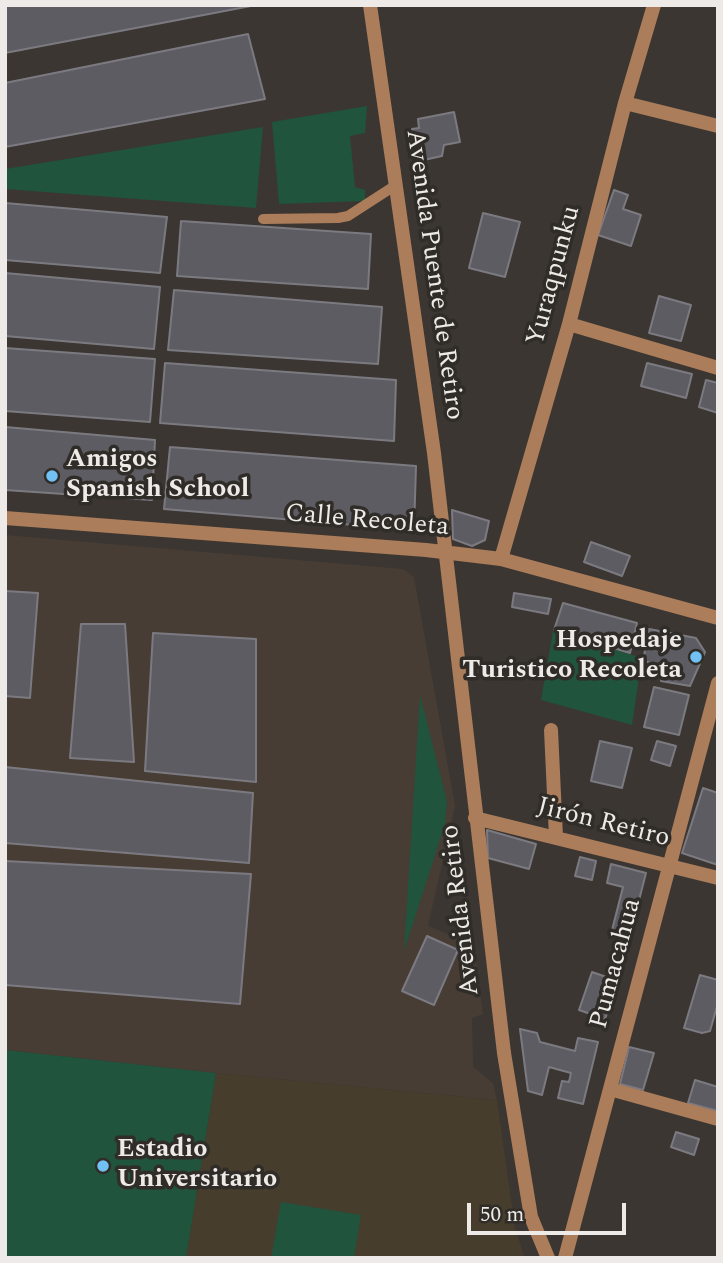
<!DOCTYPE html>
<meta charset="utf-8">
<style>
body{margin:0}
#map{position:relative;width:723px;height:1263px;overflow:hidden;background:#3b3632;font-family:Spectral,serif}
canvas{display:block}
.frame{position:absolute;inset:0;border:7px solid #edeae7;pointer-events:none}
.scale{position:absolute;left:467px;top:1203px;width:159px;height:32px;box-sizing:border-box;border:4px solid #edeae7;border-top:0;padding-left:9px;font-size:21px;line-height:24px;white-space:nowrap;color:#edeae7;-webkit-text-stroke:5px #302c28;paint-order:stroke}
</style>
<div id="map">
<canvas width="723" height="1263"></canvas>
<div class="frame"></div>
<div class="scale">50 m</div>
</div>
<script>
const ctx = document.querySelector('canvas').getContext('2d');
ctx.lineJoin = 'round';
function fillPath(path, color) { ctx.fillStyle = color; ctx.fill(path, 'evenodd'); }
const toPath = rows => new Path2D(rows.map(r => 'M' + r).join(''));
function trace(path, color, width, dash) { ctx.strokeStyle = color; ctx.lineWidth = width; ctx.lineCap = dash ? 'butt' : 'round'; ctx.setLineDash(dash || []); ctx.stroke(path); }
function write(font, color, halo, rows, align = 'center') {
  ctx.font = font + ' Spectral,serif'; ctx.lineWidth = 7; ctx.setLineDash([]); ctx.textBaseline = 'middle'; ctx.strokeStyle = halo; ctx.fillStyle = color; for (const [text, x, y, turn = 0] of rows) {
    ctx.save(); ctx.translate(x, y); ctx.rotate((+turn || 0) * Math.PI / 180); ctx.textAlign = isNaN(turn) ? turn : align; if (halo) ctx.strokeText(text, 0, 0); ctx.fillText(text, 0, 0); ctx.restore();
  }
}
const built = toPath([
 [5,535,403,569,414,577,455,806,428,926,474,945,483,1014,472,1018,473,1067,493,1083,497,1100,216,1073,5,1050]
]);
const education = toPath([
 [216,1073,497,1100,515,1228,525,1258,186,1258]
]);
const green = toPath([
 [367,106,365,133,350,136,355,187,365,190,365,201,279,204,272,122],
 [263,127,256,208,5,189,5,169],
 [553,631,639,657,638,684,632,725,541,700],
 [420,695,447,802,445,824,404,951],
 [5,1050,216,1073,186,1258,5,1258],
 [281,1202,361,1215,354,1258,271,1258]
]);
const building = toPath([
 [5,5,256,5,5,53,5,5],
 [248,34,265,99,5,147,5,83,248,34],
 [454,112,460,142,444,145,442,156,419,161,412,129,419,128,418,119,454,112],
 [614,190,628,195,623,209,641,215,631,246,598,235,614,190],
 [5,203,167,217,160,273,5,260,5,203],
 [483,213,520,222,505,277,469,268,483,213],
 [181,221,371,234,368,289,177,276,181,221],
 [5,273,160,287,154,349,5,336,5,273],
 [174,290,382,307,378,364,168,350,174,290],
 [659,296,691,305,681,341,649,333,659,296],
 [5,348,155,359,150,422,5,411,5,348],
 [165,363,396,380,394,441,160,423,165,363],
 [647,363,692,374,686,398,641,386,647,363],
 [706,380,718,383,718,413,699,407,706,380],
 [5,427,155,440,152,500,5,490,5,427],
 [170,447,416,466,414,530,164,509,170,447],
 [452,510,489,521,485,540,472,546,453,539,452,510],
 [591,542,630,556,622,576,584,562,591,542],
 [5,591,38,593,30,698,5,696,5,591],
 [514,593,551,599,548,614,512,607,514,593],
 [563,603,637,623,630,653,554,630,563,603],
 [81,624,125,624,134,762,70,758,81,624],
 [649,629,696,638,705,652,690,686,661,681,664,666,643,661,649,629],
 [153,633,256,639,256,782,145,771,153,633],
 [654,687,689,695,679,735,644,727,654,687],
 [600,741,632,748,622,788,591,781,600,741],
 [657,741,676,746,670,766,651,760,657,741],
 [5,767,253,793,249,863,5,843,5,767],
 [703,788,718,793,718,865,682,853,703,788],
 [487,830,536,844,529,869,488,858,487,830],
 [580,857,596,861,592,880,575,876,580,857],
 [5,861,251,874,240,1004,5,985,5,861],
 [611,864,646,873,629,939,611,934,623,887,607,883,611,864],
 [427,936,458,950,434,1005,402,991,427,936],
 [592,972,618,981,605,1019,579,1010,592,972],
 [700,975,718,980,718,1003,710,1031,702,1033,684,1028,700,975],
 [520,1029,537,1033,540,1042,575,1051,578,1038,598,1042,583,1104,558,1098,562,1081,569,1082,571,1073,549,1067,542,1095,528,1091,520,1029],
 [629,1047,654,1053,643,1090,620,1084,629,1047],
 [695,1080,718,1087,718,1111,688,1103,695,1080],
 [676,1132,699,1139,694,1155,671,1147,676,1132]
]);
const lane = toPath([
 [263,219,338,218,348,216,396,185]
]);
const street = toPath([
 [370,5,434,453,504,1053,531,1217,548,1258],
 [625,103,718,126],
 [569,324,718,368],
 [5,518,426,550,501,559,718,618],
 [501,559,569,324,625,103,654,5],
 [551,730,556,837],
 [475,818,718,878],
 [610,1089,718,1119],
 [565,1258,718,683]
]);
const markers = [
 [52,476,7,"#72c1f5"],
 [696,657,7,"#72c1f5"],
 [103,1166,7,"#72c1f5"]
];
const streetNames = [
 ["Avenida Puente de Retiro",433,275,82],
 ["Yuraqpunku",555,276,-75],
 ["Calle Recoleta",367,522,5],
 ["Jirón Retiro",603,824,14],
 ["Avenida Retiro",462,910,-97],
 ["Pumacahua",617,964,-75]
];
const poiNames = [
 ["Amigos",66,461],
 ["Spanish School",66,491],
 ["Hospedaje",682,642,"right"],
 ["Turistico Recoleta",682,672,"right"],
 ["Estadio",117,1151],
 ["Universitario",117,1181]
];
fillPath(built, '#473d35');
fillPath(education, '#473d2d');
fillPath(green, '#20543c');
fillPath(building, '#5d5c62');
trace(building, '#7c7a81', 2);
trace(lane, '#ac7d5a', 10);
trace(street, '#ac7d5a', 14);
for (const [x, y, r, color] of markers) { const dot = new Path2D(); dot.arc(x, y, r, 0, 2 * Math.PI); ctx.fillStyle = color; ctx.fill(dot); trace(dot, '#302c28', 2.5); }
write('26px', '#edeae7', '#302c28', streetNames);
write('bold 26px', '#edeae7', '#302c28', poiNames, 'left');
</script>
